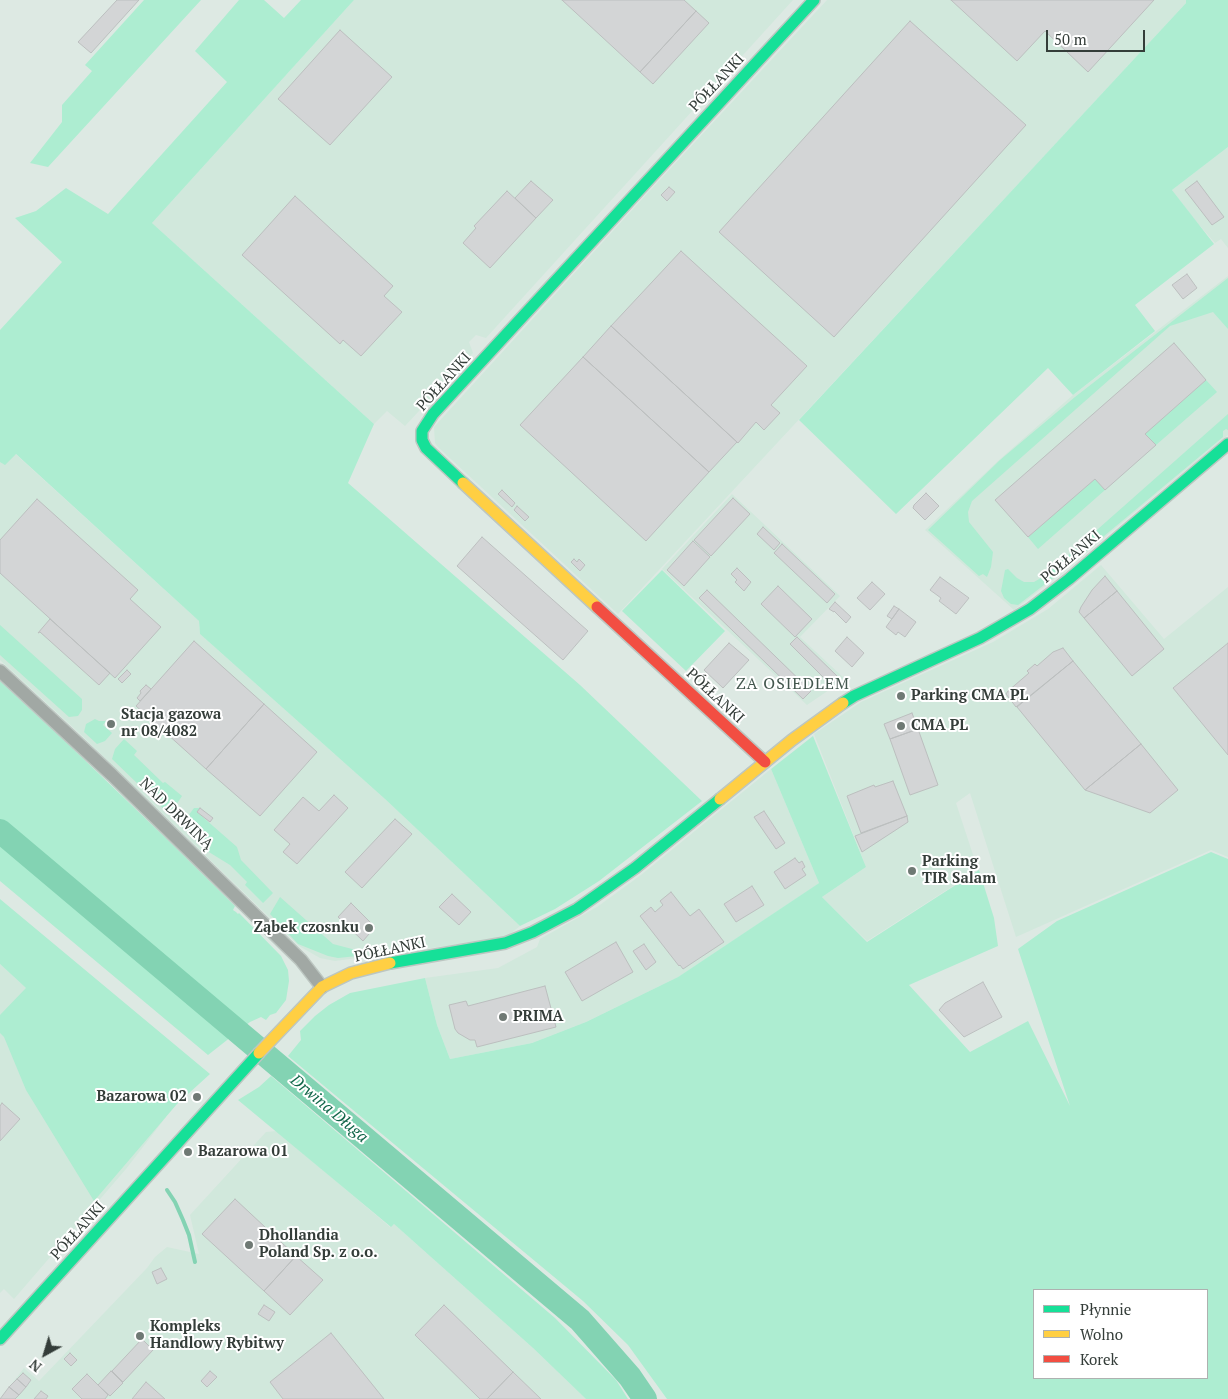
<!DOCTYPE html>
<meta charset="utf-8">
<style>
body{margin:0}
#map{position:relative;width:1228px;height:1399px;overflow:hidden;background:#dde9e3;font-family:"PT Serif",serif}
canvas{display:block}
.legend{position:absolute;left:1033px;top:1289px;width:175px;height:90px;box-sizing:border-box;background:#fff;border:1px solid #aeb1b0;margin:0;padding:6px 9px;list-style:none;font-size:15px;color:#343d39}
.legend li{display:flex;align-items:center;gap:10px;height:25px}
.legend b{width:25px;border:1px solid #aeb1b0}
.north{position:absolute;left:20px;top:1329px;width:50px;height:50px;-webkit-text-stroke:4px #fff;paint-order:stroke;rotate:219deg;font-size:14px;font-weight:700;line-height:20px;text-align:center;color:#343d39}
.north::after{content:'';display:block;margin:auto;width:18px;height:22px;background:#343d39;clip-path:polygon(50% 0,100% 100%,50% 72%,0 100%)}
.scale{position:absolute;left:1046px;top:30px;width:99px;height:22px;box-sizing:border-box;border:2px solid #343d39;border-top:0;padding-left:6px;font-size:15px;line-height:18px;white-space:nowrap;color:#343d39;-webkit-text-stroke:4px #fff;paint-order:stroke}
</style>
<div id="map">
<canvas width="1228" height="1399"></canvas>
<ul class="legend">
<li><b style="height:6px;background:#16e098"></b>Płynnie</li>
<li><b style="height:6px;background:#ffcf43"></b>Wolno</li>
<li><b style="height:6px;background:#f24e42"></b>Korek</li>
</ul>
<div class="north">N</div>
<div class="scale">50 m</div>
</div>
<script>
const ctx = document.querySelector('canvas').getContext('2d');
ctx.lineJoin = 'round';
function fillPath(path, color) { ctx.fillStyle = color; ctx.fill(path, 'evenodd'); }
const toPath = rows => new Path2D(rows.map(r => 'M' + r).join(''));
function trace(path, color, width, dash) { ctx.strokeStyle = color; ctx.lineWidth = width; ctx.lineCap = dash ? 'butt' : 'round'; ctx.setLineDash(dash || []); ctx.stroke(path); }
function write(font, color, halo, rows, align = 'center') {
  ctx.font = font + ' "PT Serif",serif'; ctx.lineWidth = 4; ctx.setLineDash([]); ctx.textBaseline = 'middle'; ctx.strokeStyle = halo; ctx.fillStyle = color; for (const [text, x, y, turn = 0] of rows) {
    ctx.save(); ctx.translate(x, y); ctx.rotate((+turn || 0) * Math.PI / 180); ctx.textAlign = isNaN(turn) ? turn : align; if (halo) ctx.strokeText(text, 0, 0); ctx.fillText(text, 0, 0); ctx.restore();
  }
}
const built = toPath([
 [354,0,793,0,486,338,476,335,469,342,473,353,405,426,387,411,374,424,152,223],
 [827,0,1186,0,1186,3,1059,140,618,614,439,448,435,443,434,427,643,198],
 [1228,147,1228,248,1221,239,1215,243,1194,219,1172,190],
 [1228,276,1228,435,1063,572,1014,610,925,530,999,460,1073,395],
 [0,440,199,621,200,634,385,799,520,926,505,938,335,961,320,958,299,946,79,733,0,660],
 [732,494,840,596,800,637,845,679,807,705,662,569],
 [1101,565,1164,639,1228,587,1228,857,1211,850,1016,937,970,793,956,803,978,870,867,941,822,897,866,867,814,734,861,702,993,642,1048,609],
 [771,769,819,883,678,977,586,1022,532,1043,450,1059,437,1025,425,978,498,968,537,947,540,939,597,907,641,875],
 [0,964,166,1117,126,1169,14,1299,4,1289,0,1293],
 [277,1131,390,1227,394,1224,533,1348,586,1399,0,1399,24,1368,39,1381,147,1268,155,1257,167,1247,199,1254,190,1215,266,1132]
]);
const green = toPath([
 [144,0,201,0,48,167,30,163,62,122,62,105,92,71,85,65],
 [239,0,264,0,284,18,301,0,354,0,152,223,374,424,348,483,580,685,702,801,599,881,555,909,520,926,385,799,200,634,199,621,16,454,5,465,0,462,0,330,62,262,15,218,36,211,66,188,108,214,227,82,195,51],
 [1186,0,1228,0,1228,147,1172,190,1214,244,1135,305,1155,331,1073,395,1048,368,896,514,799,420,1186,3],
 [1228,278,1228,329,1213,312,1170,326,972,501,968,512,969,522,993,552,991,567,987,577,983,574,979,576,928,530,1000,460,1075,397],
 [1206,380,1217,392,1156,445,1145,434],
 [1228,414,1228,430,1226,429,1223,431,1223,437,1062,571,1018,605,1011,604,1004,598,1001,591,1005,570,1008,569,1017,578,1024,582,1034,582,1046,575],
 [1095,479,1105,490,1038,549,1028,537],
 [662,570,725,631,686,671,622,611],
 [0,625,82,699,82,710,78,716,69,717,0,655],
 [0,681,69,745,173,845,235,906,233,910,236,912,238,914,239,913,281,956,288,970,289,981,286,1000,276,1013,270,1015,266,1020,261,1017,250,1022,208,1055,0,881],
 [95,719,99,721,106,721,103,725,112,733,105,741,97,744,84,732,86,724],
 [813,736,866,867,822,897,867,942,979,870,994,918,998,946,909,985,970,1052,1028,1021,1070,1106,1018,949,1057,921,1211,852,1228,859,1228,1399,667,1399,628,1345,583,1301,288,1056,301,1040,300,1031,315,1016,329,1005,350,993,425,978,437,1025,450,1059,532,1043,586,1022,678,977,819,883,771,769],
 [1034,1290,1207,1290,1207,1378,1034,1378],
 [124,739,137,751,134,755,163,783,165,782,182,796,174,808,166,811,112,759,115,749],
 [194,808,200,808,197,812,237,847,241,860,273,893,263,903,245,885,247,882,230,865,204,849,184,828,188,816],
 [280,897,333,944,356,950,357,956,338,958,328,956,298,944,270,914],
 [0,899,210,1074,177,1104,94,1201,26,1090,4,1037,0,1033,0,1015,26,988,0,964],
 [271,1076,555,1318,616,1380,628,1399,586,1399,533,1348,394,1224,391,1227,238,1100,259,1087]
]);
const stream = toPath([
 [167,1190,175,1202,183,1220,189,1235,195,1262]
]);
const river = toPath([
 [0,831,580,1320,630,1377,645,1399]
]);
const building = toPath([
 [117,0,139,0,91,53,78,42,117,0],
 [562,0,684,0,696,11,640,72,562,0],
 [951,0,1154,0,1088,72,1045,31,1017,61,951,0],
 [696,11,709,23,653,84,640,72,696,11],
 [910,21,1026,125,834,337,719,232,910,21],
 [340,30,392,77,330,145,278,99,340,30],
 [531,181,553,200,536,218,515,198,531,181],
 [1197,181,1224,217,1212,225,1185,190,1197,181],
 [669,187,675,192,667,201,661,195,669,187],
 [507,191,536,218,490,268,463,243,476,228,474,226,507,191],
 [295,196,393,286,384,296,402,312,361,356,343,340,340,344,242,255,295,196],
 [681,251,807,366,771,405,780,413,764,430,756,422,738,443,611,326,681,251],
 [1187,274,1197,288,1183,299,1172,285,1187,274],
 [611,326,737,442,709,472,583,357,611,326],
 [1174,343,1206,380,1145,434,1156,445,1105,490,1095,479,1028,537,995,500,1174,343],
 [583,357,709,472,646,541,520,425,583,357],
 [502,490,515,503,512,507,498,494,502,490],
 [926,493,939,506,925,520,913,508,914,505,926,493],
 [733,498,750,514,711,556,694,540,733,498],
 [37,499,138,590,130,599,161,627,115,678,0,573,0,540,37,499],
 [517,506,529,517,525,521,514,510,517,506],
 [763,527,780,543,774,550,757,534,763,527],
 [482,537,588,631,563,660,457,566,482,537],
 [693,541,710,557,684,586,667,570,693,541],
 [782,544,835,594,827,603,774,553,782,544],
 [574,559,577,562,579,559,585,565,580,571,571,562,574,559],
 [737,568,751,582,744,591,735,582,737,580,731,574,737,568],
 [1105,576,1117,591,1084,618,1079,612,1081,607,1092,590,1105,576],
 [940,577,969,598,956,614,939,601,941,598,930,590,940,577],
 [872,582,885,594,870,610,857,598,872,582],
 [778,586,812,619,795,637,761,604,778,586],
 [707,590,811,691,803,699,699,598,707,590],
 [1117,591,1164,649,1132,676,1084,618,1117,591],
 [835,602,851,617,846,623,834,611,834,612,829,609,835,602],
 [894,606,899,609,892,619,887,616,894,606],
 [899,609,916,622,905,637,898,632,896,635,886,627,899,609],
 [50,619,110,673,99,685,40,632,38,633,50,619],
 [797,637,838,677,831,685,790,644,797,637],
 [847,637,864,653,852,667,835,651,847,637],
 [194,641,264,704,206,769,136,706,194,641],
 [729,643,749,660,723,688,704,670,729,643],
 [1228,643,1228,755,1173,688,1228,643],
 [1063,648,1073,661,1016,707,1006,694,1008,691,1029,673,1027,671,1035,664,1037,666,1053,652,1063,648],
 [1073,661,1141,744,1085,790,1017,707,1073,661],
 [127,670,131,674,122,683,118,679,127,670],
 [146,685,151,689,140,701,137,698,141,693,140,691,146,685],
 [264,704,317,752,260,816,206,769,264,704],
 [912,713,918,729,890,739,884,724,912,713],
 [918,729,938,785,910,795,890,739,918,729],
 [1141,744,1178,790,1150,813,1085,790,1141,744],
 [893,781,907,816,861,833,847,796,874,785,875,787,893,781],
 [334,795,348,808,297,864,283,852,290,844,274,830,303,797,319,811,334,795],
 [200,808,213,818,210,822,197,812,200,808],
 [764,811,785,843,776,849,754,817,764,811],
 [907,816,908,822,862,852,855,836,907,816],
 [395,819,412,834,362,888,345,872,395,819],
 [795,858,799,863,802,861,805,867,802,869,806,875,785,889,774,872,795,858],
 [752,886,764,905,736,922,724,904,752,886],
 [671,892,690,916,699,909,724,942,683,969,680,965,679,966,640,916,651,907,655,912,663,905,660,901,671,892],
 [452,894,471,912,459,925,439,907,452,894],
 [351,903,375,927,363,941,338,917,351,903],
 [616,942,633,972,582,1001,565,972,616,942],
 [644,944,656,962,646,970,633,951,644,944],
 [983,982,1002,1017,964,1037,939,1010,945,1003,983,982],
 [545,986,556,1027,477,1047,475,1040,470,1040,458,1033,455,1029,449,1005,466,1001,468,1006,545,986],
 [2,1103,20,1119,0,1141,0,1106,2,1103],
 [235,1199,296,1256,264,1291,202,1234,235,1199],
 [296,1256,323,1280,290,1315,264,1291,296,1256],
 [161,1268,167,1279,157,1284,152,1272,161,1268],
 [264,1305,275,1312,269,1321,258,1314,264,1305],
 [444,1305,513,1372,487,1399,480,1399,415,1335,444,1305],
 [331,1333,384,1399,283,1399,270,1382,331,1333],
 [142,1339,153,1350,123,1382,112,1371,142,1339],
 [70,1353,77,1360,71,1366,64,1359,70,1353],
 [111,1371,123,1383,110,1396,98,1385,111,1371],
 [210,1371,217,1377,207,1387,201,1381,210,1371],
 [513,1372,541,1399,487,1399,513,1372],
 [23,1373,31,1380,26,1387,17,1379,23,1373],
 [87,1374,108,1395,105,1399,82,1399,72,1389,87,1374],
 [17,1379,26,1387,19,1395,9,1387,17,1379],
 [146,1382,165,1399,132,1399,146,1382],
 [9,1387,19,1395,15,1399,0,1399,9,1387],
 [41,1391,48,1396,46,1399,34,1399,41,1391]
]);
const street = toPath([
 [0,671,112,775,301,960,322,987]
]);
const fast = toPath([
 [463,483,426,448,422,440,422,431,433,414,814,0],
 [843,703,854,696,980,638,1030,609,1069,579,1228,444],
 [390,963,505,943,533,932,577,909,635,868,720,799],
 [0,1339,259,1053]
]);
const slow = toPath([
 [463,483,597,607],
 [720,799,792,740,843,703],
 [259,1053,322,987,351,973,390,963]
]);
const jam = toPath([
 [597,607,765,762]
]);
const markers = [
 [901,696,5,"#6f7974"],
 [111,724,5,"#6f7974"],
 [901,726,5,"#6f7974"],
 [912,871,5,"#6f7974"],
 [369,928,5,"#6f7974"],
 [503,1017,5,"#6f7974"],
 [197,1097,5,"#6f7974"],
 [188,1152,5,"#6f7974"],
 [249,1245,5,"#6f7974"],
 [140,1336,5,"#6f7974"]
];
const streetNames = [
 ["PÓŁŁANKI",717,83,-47],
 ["PÓŁŁANKI",444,382,-48],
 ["PÓŁŁANKI",1071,557,-40],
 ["PÓŁŁANKI",715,696,43],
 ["NAD DRWINĄ",176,814,44],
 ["PÓŁŁANKI",390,950,-12],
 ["PÓŁŁANKI",78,1231,-48]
];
const poiNames = [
 ["Parking CMA PL",911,696],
 ["Stacja gazowa",121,715],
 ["nr 08/4082",121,732],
 ["CMA PL",911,726],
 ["Parking",922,862],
 ["TIR Salam",922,879],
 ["Ząbek czosnku",359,928,"right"],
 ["PRIMA",513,1017],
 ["Bazarowa 02",187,1097,"right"],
 ["Bazarowa 01",198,1152],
 ["Dhollandia",259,1236],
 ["Poland Sp. z o.o.",259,1253],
 ["Kompleks",150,1327],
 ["Handlowy Rybitwy",150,1344]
];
const neighbourhoodNames = [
 ["ZA OSIEDLEM",793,684]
];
const waterNames = [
 ["Drwina Długa",329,1109,40]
];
fillPath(built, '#d1e8dc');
fillPath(green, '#adedd1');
trace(stream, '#83d3b3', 4);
trace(river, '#83d3b3', 24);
fillPath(building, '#d3d5d6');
trace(building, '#bcbfbf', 1);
trace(street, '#bcc6c1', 15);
trace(fast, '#bcc6c1', 14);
trace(slow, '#bcc6c1', 14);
trace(jam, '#bcc6c1', 14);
trace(street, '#a1a8a4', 12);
trace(fast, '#16e098', 11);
trace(slow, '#ffcf43', 11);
trace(jam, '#f24e42', 11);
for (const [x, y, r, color] of markers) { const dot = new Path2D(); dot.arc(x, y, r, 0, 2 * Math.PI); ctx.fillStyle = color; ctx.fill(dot); trace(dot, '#fff', 2); }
write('15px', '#343d39', '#fff', streetNames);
write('bold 15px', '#343d39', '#fff', poiNames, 'left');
ctx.letterSpacing = '1px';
write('16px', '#42564d', '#fff', neighbourhoodNames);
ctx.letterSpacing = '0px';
write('italic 16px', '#116649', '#fff', waterNames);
</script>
